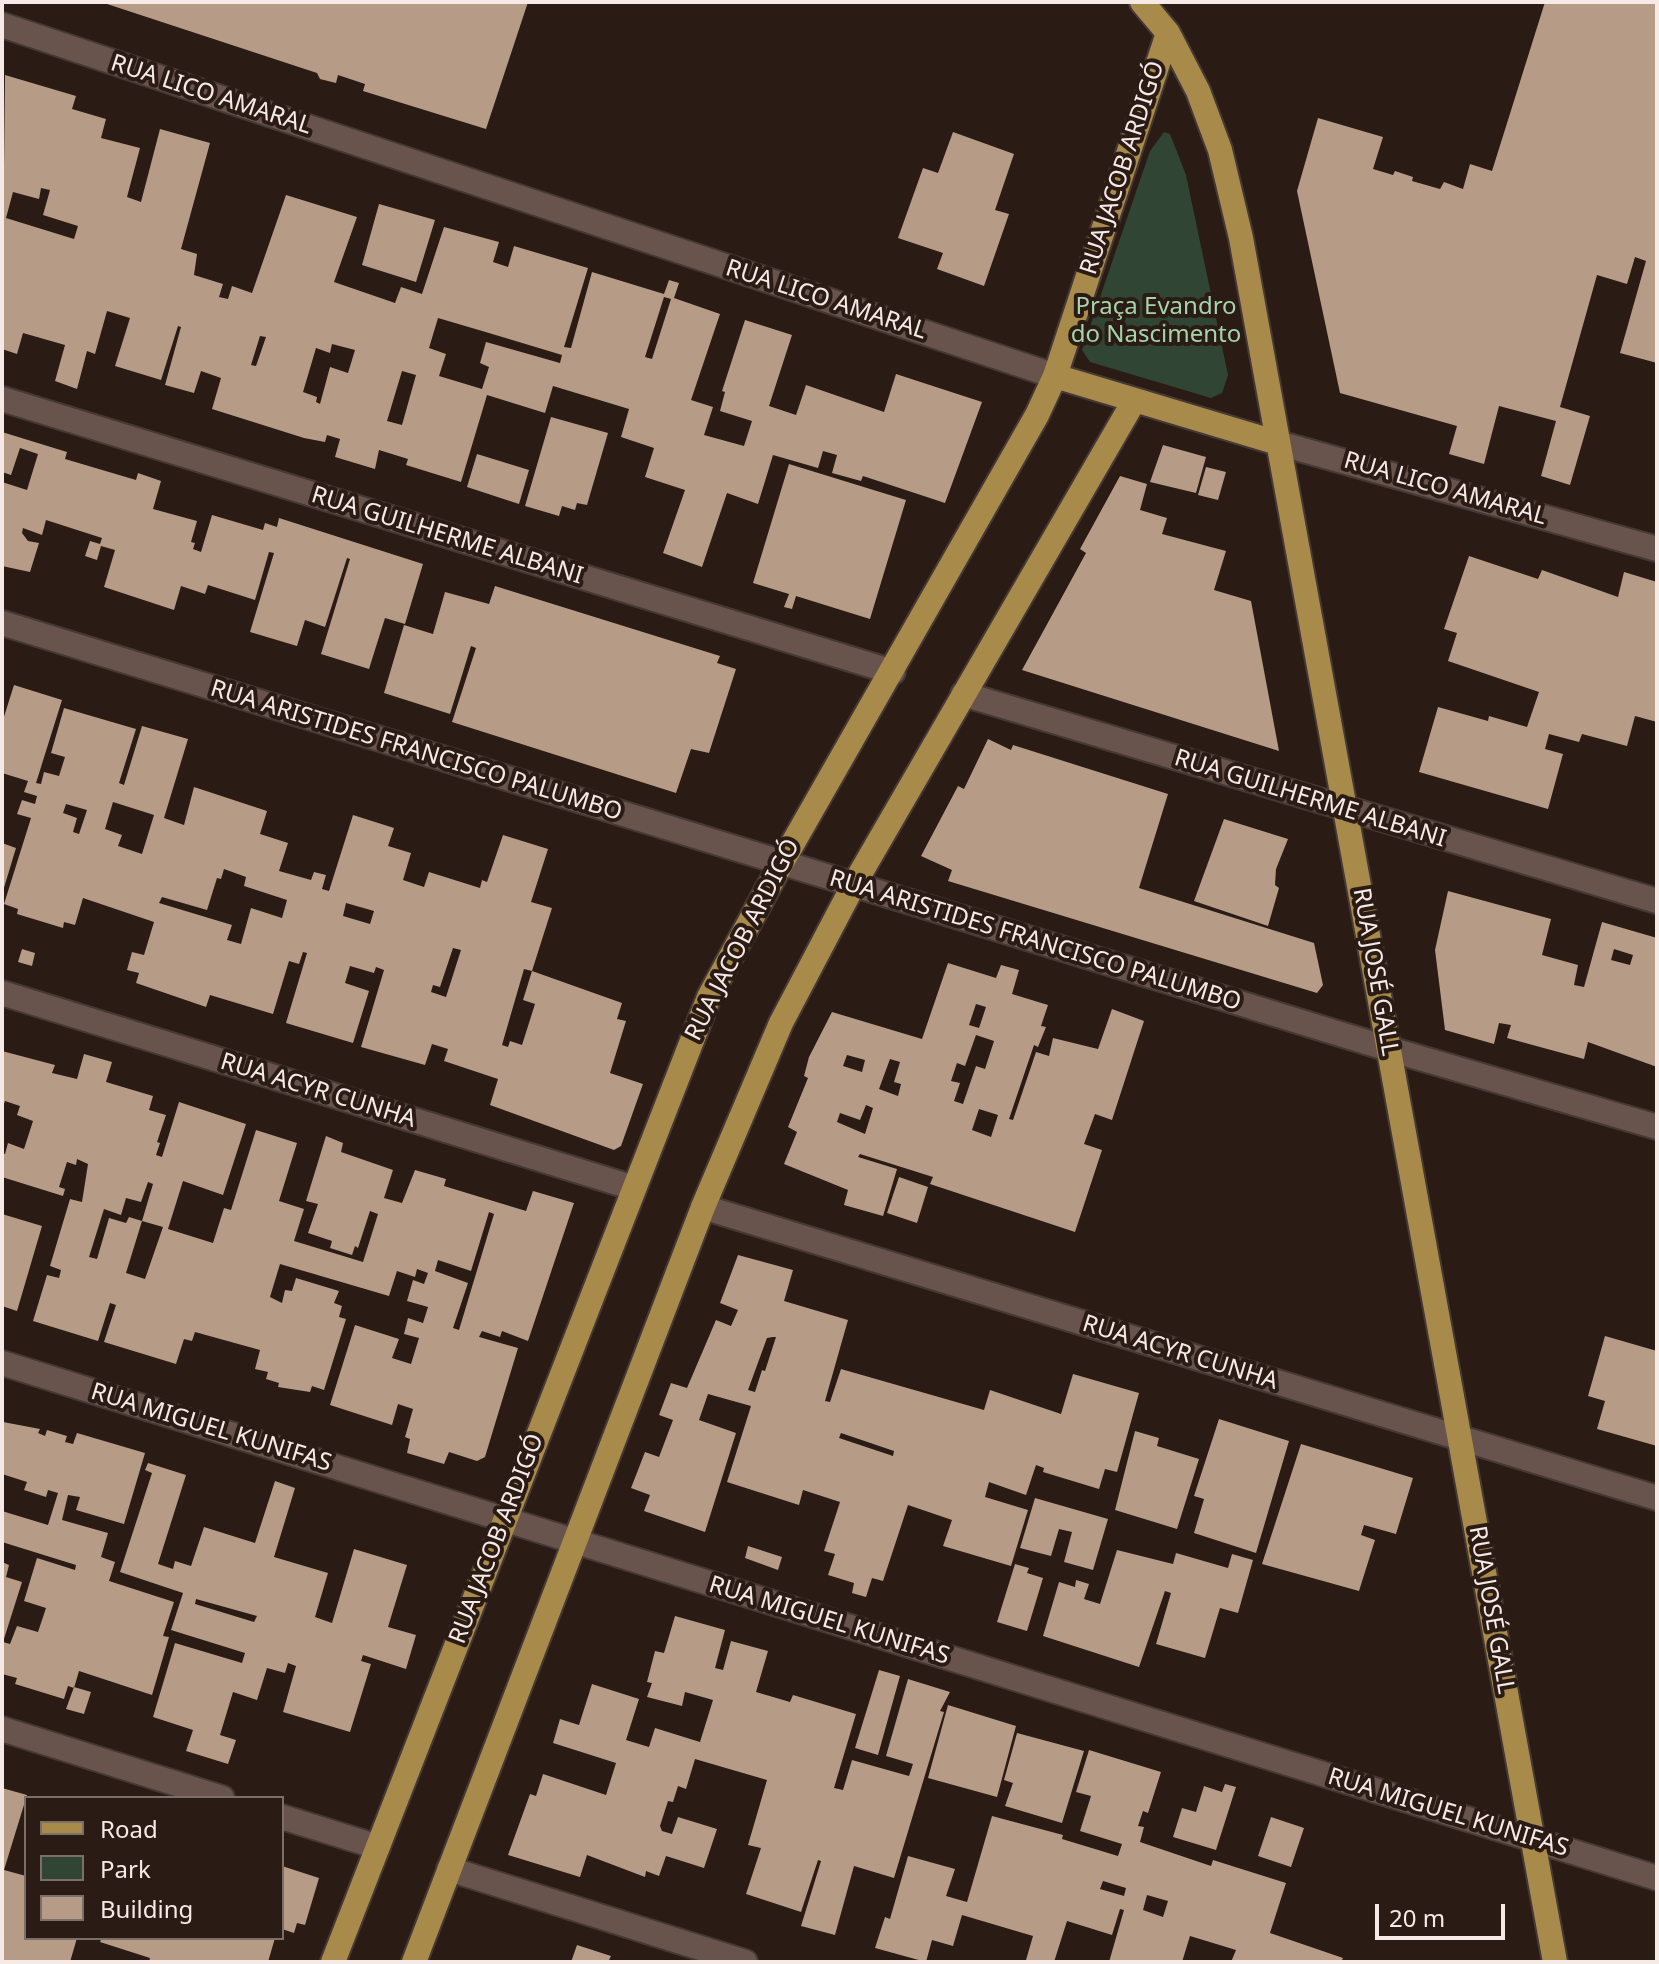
<!DOCTYPE html>
<meta charset="utf-8">
<style>
body{margin:0}
#map{position:relative;width:1659px;height:1964px;overflow:hidden;background:#2b1b15;font-family:"Noto Sans",sans-serif}
canvas{display:block}
.frame{position:absolute;inset:0;border:4px solid #f6eae6;pointer-events:none}
.legend{position:absolute;left:24px;top:1796px;width:260px;height:144px;box-sizing:border-box;background:#2b1b15;border:2px solid #7c6e69;margin:0;padding:10px 14px;list-style:none;font-size:24px;color:#f6eae6}
.legend li{display:flex;align-items:center;gap:16px;height:40px}
.legend b{width:40px;border:2px solid #7c6e69}
.scale{position:absolute;left:1375px;top:1904px;width:130px;height:36px;box-sizing:border-box;border:4px solid #f6eae6;border-top:0;padding-left:10px;font-size:24px;line-height:28px;white-space:nowrap;color:#f6eae6;-webkit-text-stroke:6px #2b1b15;paint-order:stroke}
</style>
<div id="map">
<canvas width="1659" height="1964"></canvas>
<div class="frame"></div>
<ul class="legend">
<li><b style="height:10px;background:#a88b4b"></b>Road</li>
<li><b style="height:22px;background:#314534"></b>Park</li>
<li><b style="height:22px;background:#b69b87"></b>Building</li>
</ul>
<div class="scale">20 m</div>
</div>
<script>
const ctx = document.querySelector('canvas').getContext('2d');
ctx.lineJoin = 'round';
function fillPath(path, color) { ctx.fillStyle = color; ctx.fill(path, 'evenodd'); }
const toPath = rows => new Path2D(rows.map(r => 'M' + r).join(''));
function trace(path, color, width, dash) { ctx.strokeStyle = color; ctx.lineWidth = width; ctx.lineCap = dash ? 'butt' : 'round'; ctx.setLineDash(dash || []); ctx.stroke(path); }
function write(font, color, halo, rows, align = 'center') {
  ctx.font = font + ' "Noto Sans",sans-serif'; ctx.lineWidth = 8; ctx.setLineDash([]); ctx.textBaseline = 'middle'; ctx.strokeStyle = halo; ctx.fillStyle = color; for (const [text, x, y, turn = 0] of rows) {
    ctx.save(); ctx.translate(x, y); ctx.rotate((+turn || 0) * Math.PI / 180); ctx.textAlign = isNaN(turn) ? turn : align; if (halo) ctx.strokeText(text, 0, 0); ctx.fillText(text, 0, 0); ctx.restore();
  }
}
const green = toPath([
 [1164,132,1170,134,1186,175,1228,375,1222,393,1211,398,1090,362,1082,350,1150,151]
]);
const building = toPath([
 [101,2,528,2,486,129,363,91,365,84,338,75,336,83,320,79,317,73],
 [1545,2,1657,2,1657,363,1620,353,1646,261,1635,257,1627,284,1597,275,1560,407,1590,416,1570,485,1541,476,1556,421,1499,406,1484,464,1449,454,1457,426,1340,393,1297,191,1318,118,1383,137,1373,169,1393,175,1395,171,1413,177,1412,181,1440,189,1444,182,1463,189,1470,164,1492,171],
 [5,75,76,96,72,109,106,119,101,138,140,148,127,197,141,202,160,129,210,143,181,249,197,254,194,275,223,284,219,297,228,299,232,286,252,293,286,195,357,217,334,282,395,303,401,287,422,294,444,227,499,242,493,262,508,267,514,246,588,268,564,347,571,348,592,272,664,294,669,280,679,283,674,298,720,314,691,400,713,407,704,435,744,446,752,421,720,411,725,392,722,391,745,320,792,335,769,406,796,415,806,385,884,412,896,374,982,402,945,503,863,476,861,481,832,473,837,455,823,451,818,468,773,455,758,504,727,493,702,567,663,553,685,490,645,477,654,448,621,437,629,409,553,386,545,413,487,395,461,482,406,465,408,459,379,450,375,469,335,457,340,439,327,435,325,442,304,438,212,409,221,378,201,371,194,393,165,385,181,327,178,326,161,380,115,366,130,318,107,311,95,354,87,351,77,389,55,381,65,345,23,333,17,354,2,349],
 [41,188,50,190,43,215,78,226,74,239,6,218,13,192,39,199],
 [664,297,671,299,652,359,645,357],
 [438,318,489,333,562,355,560,363,486,342,480,363,489,367,482,389,439,376,446,354,429,348],
 [260,336,266,337,256,366,251,365],
 [332,344,355,350,348,373,330,367,320,404,316,402,317,397,303,392,316,348,330,353],
 [402,371,416,375,402,425,387,421],
 [953,132,1014,154,995,210,1009,214,984,286,937,269,943,253,898,238,923,168,938,173],
 [379,204,435,220,416,282,362,265],
 [551,417,608,433,587,505,577,503,575,510,562,506,559,516,525,506],
 [2,432,67,452,65,459,136,480,138,473,161,481,153,509,197,521,191,542,195,543,193,549,201,552,212,515,263,530,265,523,277,527,279,518,423,564,405,624,385,618,369,669,321,654,350,559,347,558,325,627,305,620,297,646,250,632,274,553,269,552,255,600,208,585,205,594,181,586,174,610,104,587,115,550,101,546,97,560,85,556,90,541,100,544,102,538,46,520,42,535,23,528,22,533,28,541,39,543,30,572,2,566,2,482,27,490,38,454,20,448,11,475,2,472],
 [1163,445,1206,457,1196,493,1150,482],
 [477,454,529,470,519,504,467,487],
 [789,464,906,500,870,619,796,596,792,609,784,607,789,594,753,583],
 [1206,467,1226,472,1218,500,1198,495],
 [1120,476,1147,484,1140,510,1167,518,1162,534,1226,551,1214,590,1251,601,1279,751,1022,670,1086,553,1080,549],
 [1469,556,1538,579,1542,570,1618,597,1624,572,1657,582,1657,722,1635,716,1627,746,1582,734,1579,742,1549,734,1545,749,1563,754,1548,809,1419,772,1438,707,1488,721,1489,716,1527,727,1539,692,1448,661,1457,633,1444,629],
 [495,586,720,656,717,663,736,669,709,753,691,749,676,793,452,722,476,648,471,646,450,714,384,693,404,625,433,634,445,592,489,604],
 [14,685,62,700,36,783,41,784,44,772,59,776,65,757,51,753,64,708,136,729,119,783,124,785,142,726,188,739,164,818,184,825,194,787,267,811,260,834,288,843,279,871,311,880,314,872,326,875,322,889,329,891,353,815,394,828,388,846,411,853,403,880,424,887,429,872,480,888,482,880,487,882,503,835,548,849,531,902,552,908,532,971,524,969,502,1045,508,1047,510,1041,522,1045,535,1004,523,1000,532,971,622,1003,617,1019,626,1021,610,1073,643,1084,621,1146,614,1150,490,1105,498,1079,444,1061,448,1049,432,1044,425,1065,361,1047,384,970,376,967,374,973,350,966,345,983,369,991,353,1043,286,1023,307,953,303,952,299,964,289,961,273,1014,210,995,206,1007,136,983,139,973,127,970,132,952,144,955,154,922,83,898,75,925,64,922,63,928,17,914,18,909,4,904,31,818,17,814,22,800,35,804,37,796,24,792,28,781,2,773,2,723],
 [113,802,154,815,142,854,118,846,122,835,105,829],
 [66,804,87,810,79,834,73,832,77,818,63,813],
 [224,869,246,877,244,886,287,900,282,918,251,908,241,944,227,940,232,925,159,903,162,897,207,910,217,878,221,879],
 [346,903,374,911,370,924,343,916],
 [453,948,461,950,446,997,431,992,433,985,440,987],
 [988,739,1011,750,1013,745,1168,794,1139,888,1314,943,1323,985,1317,993,948,881,952,870,921,856,958,786,964,789],
 [1224,819,1288,839,1276,869,1275,885,1279,888,1268,926,1194,901],
 [2,843,16,848,3,891,2,891],
 [1448,891,1551,919,1542,955,1578,965,1574,985,1584,987,1602,922,1657,938,1657,1067,1588,1042,1584,1059,1507,1038,1511,1025,1499,1023,1494,1044,1445,1030,1435,950],
 [1614,949,1633,955,1630,965,1611,960],
 [22,949,35,953,32,966,18,962],
 [948,963,996,978,1001,965,1019,970,1012,994,1048,1005,1041,1026,1046,1027,1038,1047,1034,1045,1009,1119,1013,1120,1036,1052,1049,1056,1053,1038,1098,1049,1112,1009,1144,1021,1112,1120,1095,1114,1084,1144,1102,1150,1075,1232,930,1184,933,1177,860,1154,858,1157,897,1169,883,1216,844,1205,848,1190,784,1164,797,1132,788,1127,808,1078,804,1076,809,1057,832,1012,922,1039],
 [976,1004,986,1007,979,1028,969,1025],
 [976,1035,994,1041,985,1069,976,1066,963,1104,954,1101,960,1083,951,1081,957,1063,965,1066],
 [847,1055,865,1060,862,1072,843,1066],
 [890,1059,900,1062,894,1082,901,1084,898,1096,879,1089],
 [866,1105,873,1108,865,1134,837,1122,840,1113,860,1120],
 [979,1109,998,1115,991,1137,972,1130],
 [2,1051,55,1065,52,1073,77,1079,84,1054,112,1062,106,1082,153,1096,149,1110,166,1115,157,1142,160,1143,156,1155,162,1157,179,1102,246,1124,223,1195,183,1181,168,1229,213,1243,224,1208,231,1210,256,1130,297,1143,279,1201,304,1209,294,1241,363,1262,378,1214,370,1211,358,1248,355,1246,352,1255,330,1248,332,1241,308,1233,318,1204,306,1201,326,1136,343,1143,341,1152,393,1170,384,1198,402,1203,415,1170,446,1179,444,1186,526,1211,533,1191,574,1203,528,1341,502,1331,500,1337,482,1331,479,1337,518,1348,485,1457,477,1461,449,1452,444,1464,407,1453,410,1439,405,1437,413,1409,398,1404,392,1425,330,1405,355,1325,399,1339,392,1358,411,1364,419,1338,404,1334,408,1318,423,1323,428,1307,407,1301,413,1280,424,1284,428,1273,417,1269,415,1277,397,1271,389,1296,280,1264,270,1297,282,1303,285,1290,292,1291,296,1278,339,1291,334,1303,342,1306,339,1317,346,1319,324,1390,312,1386,310,1392,278,1387,279,1383,266,1379,268,1372,255,1369,260,1350,195,1332,192,1341,184,1339,176,1364,104,1342,116,1305,110,1303,98,1341,33,1321,47,1275,59,1278,61,1270,50,1266,70,1199,82,1202,88,1164,77,1159,76,1165,67,1162,59,1187,65,1189,63,1196,2,1177,2,1153,5,1154,8,1143,24,1149,33,1121,17,1115,20,1106,5,1101,2,1109],
 [148,1182,153,1184,142,1221,129,1217,126,1223,109,1218,97,1259,89,1257,104,1209,121,1215,126,1198,141,1202],
 [489,1212,494,1214,459,1330,453,1328,468,1283,435,1271,438,1260,471,1271],
 [142,1221,163,1227,145,1279,126,1273],
 [899,1177,928,1187,917,1223,887,1213],
 [2,1214,42,1226,17,1311,2,1306],
 [738,1255,793,1270,784,1301,848,1320,825,1401,830,1402,841,1369,984,1410,990,1390,1061,1414,1073,1374,1139,1393,1117,1472,1105,1469,1099,1489,1043,1472,1044,1468,1036,1465,1026,1495,989,1482,985,1497,1028,1510,1011,1566,943,1546,952,1520,908,1505,883,1581,872,1578,866,1597,852,1593,854,1583,828,1575,835,1554,824,1551,840,1502,803,1490,799,1505,727,1482,751,1406,708,1394,699,1420,736,1433,705,1532,644,1511,650,1495,631,1488,645,1452,659,1457,673,1420,659,1415,671,1383,687,1388,716,1320,731,1326,738,1310,720,1303],
 [773,1337,776,1337,765,1371,762,1370,755,1392,748,1390,767,1338],
 [841,1433,894,1451,893,1456,839,1438],
 [1605,1336,1657,1351,1657,1446,1597,1429,1605,1401,1588,1396],
 [1219,1419,1289,1441,1256,1553,1194,1533,1204,1499,1194,1496],
 [3,1422,40,1429,38,1433,45,1436,47,1430,67,1436,65,1442,73,1444,77,1433,145,1453,124,1524,76,1510,80,1497,68,1495,62,1520,108,1533,101,1557,115,1562,109,1581,174,1602,163,1636,169,1637,152,1695,79,1671,74,1688,68,1686,64,1699,15,1684,17,1678,2,1674,2,1562,9,1565,6,1577,22,1582,3,1642,10,1644,17,1626,38,1632,46,1608,24,1601,37,1558,75,1570,76,1565,2,1542,2,1511,48,1525,58,1493,48,1490,46,1497,24,1490,27,1482,2,1474],
 [1135,1431,1159,1438,1157,1446,1199,1459,1177,1529,1115,1510],
 [1301,1444,1413,1478,1396,1534,1364,1525,1361,1535,1375,1540,1359,1591,1262,1564],
 [148,1463,186,1475,158,1564,173,1569,175,1561,191,1566,204,1527,255,1543,275,1481,295,1488,274,1557,328,1573,315,1617,332,1623,354,1549,407,1565,388,1627,416,1635,406,1669,363,1655,361,1661,371,1664,350,1732,283,1712,296,1666,288,1663,285,1673,267,1668,257,1700,233,1692,220,1735,236,1740,228,1764,186,1751,193,1730,153,1717,175,1643,242,1663,245,1653,171,1630,183,1593,120,1572,152,1473,145,1470],
 [196,1599,257,1616,254,1622,195,1604],
 [1035,1498,1108,1519,1093,1570,1064,1562,1072,1532,1059,1529,1051,1556,1020,1548],
 [748,1546,782,1557,778,1570,745,1558],
 [1117,1550,1173,1564,1176,1553,1228,1568,1232,1554,1253,1560,1238,1613,1220,1608,1205,1658,1156,1644,1171,1593,1165,1591,1139,1667,1043,1636,1059,1582,1075,1587,1076,1580,1089,1584,1084,1599,1100,1604],
 [1015,1564,1029,1568,1027,1573,1043,1578,1027,1631,997,1622],
 [675,1616,725,1630,715,1668,723,1670,731,1641,768,1651,756,1692,790,1702,793,1695,856,1714,834,1788,843,1790,852,1760,909,1776,913,1764,886,1756,908,1679,950,1692,940,1711,944,1712,894,1878,854,1866,835,1935,801,1926,821,1861,818,1860,801,1912,746,1894,761,1848,748,1845,767,1780,695,1759,686,1789,678,1786,673,1802,668,1801,660,1826,662,1831,672,1834,678,1817,717,1829,704,1868,666,1856,659,1876,646,1871,645,1877,587,1855,580,1877,508,1855,530,1794,536,1796,543,1774,606,1795,616,1763,553,1743,560,1719,579,1725,592,1684,639,1699,626,1740,649,1747,655,1728,700,1742,713,1700,685,1692,682,1706,647,1697,652,1683,647,1682,655,1651,664,1653],
 [879,1670,900,1676,878,1755,855,1748],
 [74,1687,91,1692,84,1714,66,1709],
 [948,1705,1016,1726,997,1797,928,1778],
 [1017,1733,1084,1751,1062,1823,1005,1806,1013,1783,1004,1780],
 [1089,1750,1161,1772,1148,1813,1143,1811,1138,1826,1144,1827,1140,1842,1211,1866,1213,1860,1286,1883,1270,1933,1343,1958,1341,1962,1231,1962,1236,1950,1190,1936,1182,1962,1109,1962,1124,1910,1120,1909,1112,1935,1067,1921,1054,1962,1026,1960,1033,1936,962,1915,953,1946,932,1940,926,1962,875,1948,885,1917,890,1919,908,1856,955,1869,946,1896,967,1902,992,1816,1063,1835,1062,1839,1118,1856,1122,1844,1080,1831,1091,1796,1076,1792],
 [1103,1881,1126,1888,1124,1896,1100,1889],
 [1147,1895,1168,1901,1163,1917,1143,1910],
 [1225,1784,1236,1787,1216,1850,1173,1837,1182,1808,1196,1812,1204,1786,1222,1792],
 [2,1788,27,1795,4,1870,26,1876,26,1938,77,1938,70,1962,2,1962],
 [1271,1817,1304,1828,1291,1867,1258,1856],
 [282,1866,319,1878,305,1925,297,1923,294,1933,282,1929],
 [102,1938,275,1938,268,1962,149,1962,150,1958,100,1942],
 [577,1945,611,1956,608,1962,571,1962]
]);
const minor = toPath([
 [2,25,1055,376],
 [2,399,893,672],
 [1278,443,1657,549],
 [2,623,1389,1049,1657,1127],
 [963,694,1657,901],
 [2,993,634,1188],
 [703,1207,1657,1498],
 [2,1363,1657,1878],
 [2,1729,222,1798],
 [282,1817,378,1847],
 [449,1869,745,1962]
]);
const major = toPath([
 [1142,2,1168,33,1198,91,1220,150,1241,238,1555,1962],
 [1055,376,1278,443],
 [333,1962,709,997,781,864,1037,415,1055,376,1168,33],
 [414,1962,703,1207,781,1023,853,886,1134,401]
]);
const streetNames = [
 ["RUA LICO AMARAL",211,95,18],
 ["RUA JACOB ARDIGÓ",1123,168,-72],
 ["RUA LICO AMARAL",826,300,18],
 ["RUA LICO AMARAL",1445,489,16],
 ["RUA GUILHERME ALBANI",447,536,17],
 ["RUA ARISTIDES FRANCISCO PALUMBO",416,751,17],
 ["RUA GUILHERME ALBANI",1310,799,17],
 ["RUA JACOB ARDIGÓ",743,940,-63],
 ["RUA ARISTIDES FRANCISCO PALUMBO",1035,941,17],
 ["RUA JOSÉ GALL",1375,972,80],
 ["RUA ACYR CUNHA",318,1091,17],
 ["RUA ACYR CUNHA",1180,1353,17],
 ["RUA MIGUEL KUNIFAS",211,1428,17],
 ["RUA JACOB ARDIGÓ",497,1539,-69],
 ["RUA JOSÉ GALL",1491,1610,80],
 ["RUA MIGUEL KUNIFAS",829,1621,17],
 ["RUA MIGUEL KUNIFAS",1448,1813,17]
];
const parkNames = [
 ["Praça Evandro",1156,307],
 ["do Nascimento",1156,335]
];
fillPath(green, '#314534');
fillPath(building, '#b69b87');
trace(minor, '#453835', 28);
trace(major, '#453835', 28);
trace(minor, '#68544d', 24);
trace(major, '#a88b4b', 24);
write('24px', '#f6eae6', '#2b1b15', streetNames);
write('24px', '#a5d3ab', '#2b1b15', parkNames);
</script>
